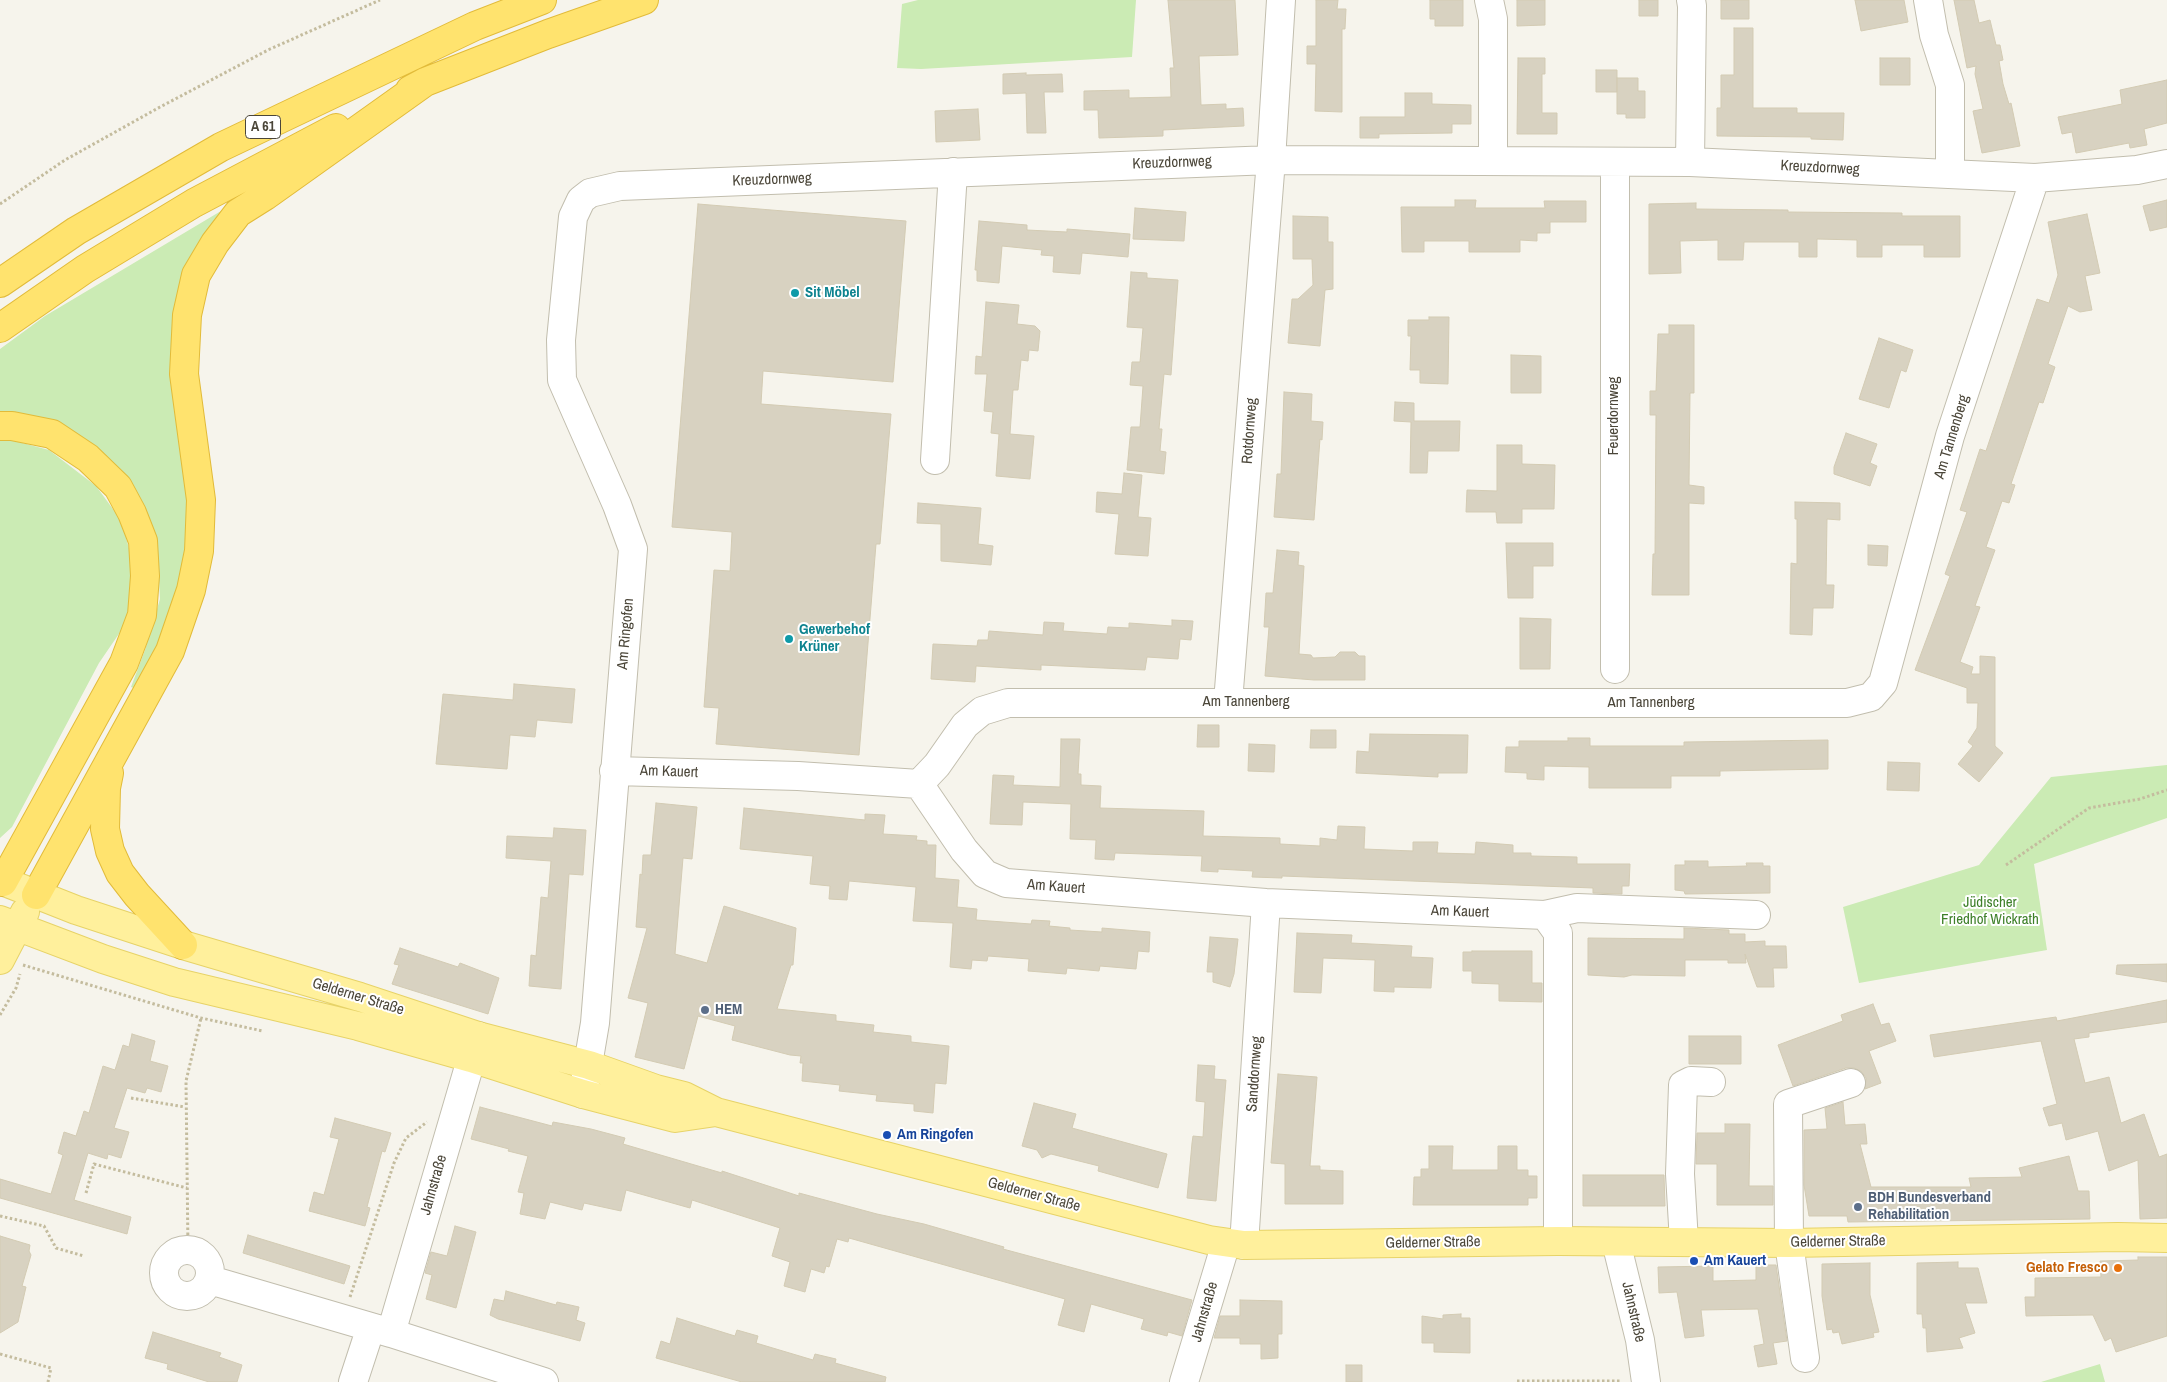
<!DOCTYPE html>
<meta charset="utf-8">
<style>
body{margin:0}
canvas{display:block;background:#f6f4ec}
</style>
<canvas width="2167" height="1382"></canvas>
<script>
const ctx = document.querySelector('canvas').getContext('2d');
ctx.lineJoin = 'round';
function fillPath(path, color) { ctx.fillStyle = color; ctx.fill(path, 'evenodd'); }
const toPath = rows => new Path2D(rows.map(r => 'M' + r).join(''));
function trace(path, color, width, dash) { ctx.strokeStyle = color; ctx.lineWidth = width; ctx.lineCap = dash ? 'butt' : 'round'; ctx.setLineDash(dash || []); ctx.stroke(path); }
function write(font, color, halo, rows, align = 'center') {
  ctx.font = font + ' "Archivo Narrow",sans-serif'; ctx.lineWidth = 4; ctx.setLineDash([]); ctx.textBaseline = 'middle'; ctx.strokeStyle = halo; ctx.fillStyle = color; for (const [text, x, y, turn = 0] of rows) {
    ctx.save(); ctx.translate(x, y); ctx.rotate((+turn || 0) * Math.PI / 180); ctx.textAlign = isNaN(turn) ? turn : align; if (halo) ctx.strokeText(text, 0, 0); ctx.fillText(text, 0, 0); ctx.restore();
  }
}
const green = toPath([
 [918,0,1136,0,1132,57,921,69,897,68,902,4],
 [231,205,191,266,191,526,188,581,139,690,131,687,145,650,160,599,157,543,138,496,0,414,0,349,45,316],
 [0,440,11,440,49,450,96,486,121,520,132,559,127,622,99,663,12,827,0,838],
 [2167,765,2167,818,2034,864,2047,950,1859,983,1843,907,1979,865,2051,777],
 [2100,1364,2105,1382,2041,1382]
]);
const building = toPath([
 [1168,0,1235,0,1238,55,1199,56,1201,105,1226,104,1226,109,1243,108,1244,126,1163,130,1163,136,1099,138,1098,110,1084,110,1084,91,1129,90,1129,98,1171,97,1170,68,1174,68,1168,0],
 [1316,0,1338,0,1337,9,1346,9,1345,29,1342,29,1342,112,1315,111,1316,64,1307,64,1307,46,1316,46,1316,0],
 [1430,0,1463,0,1463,26,1435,26,1435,19,1430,19,1430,0],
 [1517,0,1545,0,1545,25,1517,26,1517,0],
 [1639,0,1658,0,1658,16,1639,16,1639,0],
 [1721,0,1749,0,1749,19,1721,19,1721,0],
 [1855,0,1904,0,1908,22,1861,31,1855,0],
 [1954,0,1974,0,1979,23,1990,20,1996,45,2000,45,2003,60,1999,61,2003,84,2009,104,2011,103,2020,146,1982,153,1973,111,1983,109,1975,74,1976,66,1967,68,1954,0],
 [1734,28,1753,28,1753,108,1797,108,1797,113,1844,113,1843,140,1811,139,1811,137,1717,136,1717,108,1721,108,1721,75,1734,75,1734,28],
 [1518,58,1545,58,1545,74,1542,74,1542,113,1557,113,1557,134,1517,134,1518,58],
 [1880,58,1910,58,1910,85,1880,85,1880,58],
 [1596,70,1617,70,1617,92,1596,92,1596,70],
 [1026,73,1026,75,1062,74,1063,92,1044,92,1046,133,1027,133,1026,93,1003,94,1003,74,1026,73],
 [1617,78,1638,78,1638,91,1645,91,1645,118,1626,118,1626,114,1617,114,1617,78],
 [2167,80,2167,123,2144,129,2147,145,2130,148,2129,143,2076,153,2072,132,2062,134,2058,117,2122,104,2120,90,2167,80],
 [1405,93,1432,93,1432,104,1471,105,1471,124,1452,124,1452,133,1379,134,1379,138,1360,138,1360,117,1405,117,1405,93],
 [978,109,980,140,936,142,935,111,978,109],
 [1455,200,1476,200,1475,208,1545,208,1544,201,1586,201,1586,222,1550,222,1550,233,1537,233,1537,241,1520,240,1520,252,1469,252,1469,241,1424,241,1424,252,1402,252,1401,207,1455,207,1455,200],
 [2167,200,2167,227,2150,231,2143,206,2167,200],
 [1696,203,1696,209,1788,210,1788,212,1902,213,1902,216,1960,216,1960,257,1924,257,1924,245,1882,245,1882,257,1857,257,1857,240,1817,239,1817,257,1799,257,1799,242,1744,242,1743,260,1718,260,1718,240,1680,241,1681,273,1649,274,1649,204,1696,203],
 [698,204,906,221,893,382,763,371,761,404,891,414,880,544,876,544,859,755,716,744,719,708,704,707,714,570,730,571,732,532,672,527,698,204],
 [1135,208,1186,212,1184,241,1133,239,1135,208],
 [2087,214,2100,273,2085,276,2092,310,2080,312,2068,306,2048,364,2055,367,2043,403,2039,402,2011,484,2015,485,2009,503,2002,501,1986,547,1995,550,1975,606,1980,607,1960,662,1973,667,1971,674,1980,674,1980,656,1995,657,1995,746,2003,753,1979,782,1958,764,1973,746,1968,742,1977,728,1978,703,1967,703,1967,688,1915,670,1950,576,1945,574,1967,512,1960,510,1980,449,1986,451,2037,299,2049,303,2058,275,2048,222,2087,214],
 [1293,216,1328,217,1328,242,1333,242,1333,289,1325,290,1320,346,1288,343,1292,299,1298,299,1313,285,1312,259,1293,259,1293,216],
 [979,221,1027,225,1027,230,1067,232,1067,229,1130,234,1128,257,1082,253,1080,274,1053,272,1054,256,1041,255,1042,250,1002,246,999,283,977,281,977,270,975,270,979,221],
 [1131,272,1147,273,1147,278,1178,280,1171,375,1164,374,1159,429,1162,429,1160,451,1166,452,1164,474,1127,470,1131,427,1140,427,1143,386,1130,385,1132,362,1140,362,1143,328,1127,327,1131,272],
 [986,302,1019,305,1017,324,1035,326,1040,331,1038,351,1029,350,1028,361,1021,360,1018,390,1013,390,1010,434,1034,436,1030,479,996,476,999,434,991,433,993,412,984,411,987,374,975,374,976,356,982,357,986,302],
 [1429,317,1449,317,1448,384,1420,383,1420,370,1410,370,1411,336,1408,336,1408,320,1429,320,1429,317],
 [1669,325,1694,325,1694,393,1690,393,1689,485,1704,487,1704,504,1689,503,1689,595,1652,595,1653,554,1655,554,1656,415,1650,415,1650,391,1656,391,1658,334,1669,334,1669,325],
 [1879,338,1913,350,1906,372,1901,370,1889,408,1859,399,1879,338],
 [1511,355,1541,356,1541,393,1511,393,1511,355],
 [1284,392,1312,394,1311,421,1323,422,1322,440,1320,439,1314,520,1274,517,1277,474,1281,474,1284,392],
 [1395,402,1414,403,1414,421,1460,421,1459,451,1428,451,1427,473,1410,473,1411,422,1394,421,1395,402],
 [1846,433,1877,444,1870,463,1877,466,1870,486,1834,474,1834,467,1846,433],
 [1497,445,1522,445,1522,464,1555,465,1554,509,1522,509,1522,523,1497,523,1496,512,1466,512,1467,490,1497,491,1497,445],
 [1124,473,1142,475,1138,517,1151,518,1148,556,1115,554,1119,514,1096,512,1097,492,1122,494,1124,473],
 [1795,502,1840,503,1840,520,1827,519,1826,585,1834,585,1833,608,1813,608,1812,635,1790,634,1791,563,1797,564,1797,519,1795,519,1795,502],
 [918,503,981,508,978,544,993,546,991,565,941,561,941,524,917,523,918,503],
 [1506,543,1553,543,1553,566,1533,566,1533,598,1508,598,1506,543],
 [1868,545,1888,546,1887,566,1868,565,1868,545],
 [1277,550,1299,552,1298,565,1304,566,1299,654,1311,655,1313,658,1335,657,1340,652,1355,652,1359,656,1365,656,1365,680,1314,680,1265,676,1269,627,1264,627,1266,593,1273,593,1277,550],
 [1520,618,1551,619,1550,669,1520,669,1520,618],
 [1172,620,1193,621,1191,640,1180,639,1178,659,1147,657,1145,670,1041,665,1041,670,976,666,975,682,931,679,933,644,977,646,978,640,988,640,989,631,1043,635,1044,622,1064,623,1063,631,1107,634,1108,627,1129,628,1129,623,1172,626,1172,620],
 [514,684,575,689,572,723,537,720,535,737,510,735,507,769,436,764,443,694,513,700,514,684],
 [1198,725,1219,725,1219,747,1197,747,1198,725],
 [1311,730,1336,730,1336,748,1310,748,1311,730],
 [1370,734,1468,735,1467,773,1438,773,1438,777,1356,773,1357,751,1369,752,1370,734],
 [1568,738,1590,738,1590,746,1684,746,1684,742,1828,740,1828,769,1720,771,1720,776,1671,776,1671,788,1589,788,1589,767,1544,766,1544,780,1527,779,1527,773,1505,772,1506,747,1519,747,1519,741,1568,741,1568,738],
 [1061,739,1080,739,1078,774,1081,774,1081,785,1101,786,1100,808,1204,811,1203,836,1280,838,1280,844,1320,846,1320,838,1337,840,1338,826,1365,827,1364,849,1413,851,1413,842,1438,842,1437,853,1475,854,1476,842,1513,845,1513,853,1531,853,1531,856,1577,857,1577,864,1630,864,1629,886,1622,886,1622,894,1593,893,1593,888,1282,876,1282,878,1252,877,1253,871,1218,869,1218,872,1201,871,1202,856,1115,853,1114,860,1095,859,1096,840,1070,839,1071,804,1023,802,1022,825,990,824,993,775,1014,776,1013,785,1060,787,1061,739],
 [1249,744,1275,745,1274,772,1248,771,1249,744],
 [1888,762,1920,763,1919,791,1887,790,1888,762],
 [656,803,697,807,692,859,683,858,675,954,707,963,724,906,796,928,793,965,791,965,777,1009,836,1015,836,1021,874,1025,873,1032,911,1036,911,1042,949,1046,946,1084,935,1083,933,1113,914,1111,914,1104,876,1101,877,1095,839,1091,840,1085,802,1081,803,1063,800,1063,801,1056,790,1055,732,1040,735,1026,698,1016,684,1069,635,1057,648,1003,628,998,647,928,636,927,640,874,642,875,643,855,651,855,656,803],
 [744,808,865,820,865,814,885,815,883,834,917,836,916,840,927,841,927,845,936,845,935,878,959,880,957,907,977,909,976,920,1031,924,1032,920,1050,921,1049,926,1070,928,1070,930,1102,932,1102,928,1150,932,1149,952,1138,951,1136,969,1100,966,1099,971,1067,968,1066,974,1028,971,1029,959,988,956,987,961,972,960,971,969,950,967,953,923,913,921,916,887,849,881,847,900,829,899,830,886,810,884,813,856,740,849,744,808],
 [554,828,586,830,583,875,569,874,561,989,529,986,531,955,536,956,541,897,548,898,551,861,506,858,507,836,553,838,554,828],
 [1685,861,1708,861,1708,867,1747,866,1746,863,1763,863,1763,866,1770,866,1770,893,1685,894,1684,891,1675,890,1675,865,1685,865,1685,861],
 [1684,928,1729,930,1729,934,1745,934,1745,942,1765,941,1765,946,1786,946,1787,968,1773,968,1774,987,1757,987,1745,954,1746,963,1728,963,1728,960,1685,960,1685,976,1632,975,1624,977,1588,975,1588,938,1684,939,1684,928],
 [1297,933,1352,935,1351,943,1412,946,1411,957,1433,958,1431,988,1394,987,1394,992,1374,991,1375,960,1323,958,1321,993,1294,992,1297,933],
 [1210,937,1238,939,1234,974,1230,987,1213,982,1213,972,1207,972,1210,937],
 [400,948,458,967,460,963,499,978,488,1014,392,984,399,965,394,964,400,948],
 [1472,951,1532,951,1532,983,1542,983,1542,1002,1499,1001,1499,984,1472,983,1472,971,1463,971,1463,952,1472,952,1472,951],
 [2167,964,2167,982,2116,974,2117,965,2167,964],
 [2167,1000,2167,1022,2089,1033,2089,1037,2074,1039,2085,1083,2109,1077,2121,1123,2144,1114,2159,1157,2167,1154,2167,1218,2140,1219,2138,1160,2109,1171,2098,1131,2066,1140,2062,1123,2049,1126,2043,1108,2057,1104,2041,1041,1934,1057,1930,1035,2056,1017,2057,1021,2167,1000],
 [1873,1004,1881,1025,1889,1023,1896,1041,1869,1051,1881,1083,1865,1089,1866,1078,1861,1071,1854,1068,1846,1068,1793,1086,1778,1045,1843,1021,1841,1015,1873,1004],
 [132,1034,155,1041,150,1061,168,1066,161,1092,147,1088,145,1093,127,1088,114,1128,129,1132,121,1158,108,1154,107,1159,88,1153,74,1200,131,1217,127,1234,0,1198,0,1179,51,1194,63,1155,58,1153,64,1132,76,1136,84,1111,89,1113,103,1066,115,1070,123,1045,129,1047,132,1034],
 [1689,1036,1741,1036,1741,1064,1689,1064,1689,1036],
 [1198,1065,1215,1066,1214,1079,1226,1080,1216,1201,1187,1198,1192,1143,1193,1136,1203,1137,1205,1102,1196,1101,1198,1065],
 [1278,1074,1317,1077,1310,1166,1320,1166,1320,1170,1343,1171,1343,1204,1285,1204,1285,1164,1271,1163,1278,1074],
 [1843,1102,1845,1125,1865,1124,1867,1144,1860,1144,1871,1187,1971,1187,1969,1178,2022,1177,2019,1168,2069,1156,2078,1191,2089,1191,2090,1219,1848,1222,1847,1216,1809,1216,1804,1185,1804,1130,1827,1129,1825,1108,1843,1102],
 [1034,1103,1076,1114,1072,1128,1167,1154,1158,1188,1098,1171,1099,1166,1051,1154,1042,1158,1037,1150,1022,1146,1034,1103],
 [480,1107,552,1126,553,1122,591,1129,625,1138,623,1144,722,1173,722,1171,799,1196,799,1193,877,1214,924,1224,1004,1247,1003,1249,1192,1300,1182,1336,1168,1332,1167,1336,1141,1329,1144,1319,1091,1304,1084,1332,1058,1325,1065,1299,849,1238,848,1242,837,1239,829,1267,826,1266,824,1273,811,1269,805,1292,784,1286,790,1262,772,1256,780,1228,692,1200,690,1208,626,1190,621,1211,584,1203,582,1210,550,1202,545,1219,520,1214,524,1193,518,1192,528,1156,508,1151,509,1149,471,1139,480,1107],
 [335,1118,391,1133,385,1152,382,1151,367,1207,370,1208,365,1226,309,1211,314,1192,324,1195,339,1139,330,1137,335,1118],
 [1725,1124,1750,1124,1749,1186,1773,1186,1773,1205,1717,1205,1717,1164,1696,1164,1697,1133,1725,1133,1725,1124],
 [1429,1146,1453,1146,1452,1170,1498,1170,1498,1146,1517,1146,1517,1170,1528,1170,1528,1176,1537,1176,1537,1198,1528,1198,1528,1205,1413,1205,1414,1177,1421,1177,1421,1169,1429,1169,1429,1146],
 [1583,1175,1664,1175,1665,1206,1583,1206,1583,1175],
 [455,1226,476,1232,456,1308,426,1299,432,1275,425,1273,431,1252,447,1256,455,1226],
 [248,1235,350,1266,344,1284,243,1253,248,1235],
 [0,1236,30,1245,29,1251,31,1255,22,1286,26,1287,18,1322,0,1333,0,1236],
 [2138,1257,2167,1257,2167,1336,2116,1352,2111,1338,2105,1341,2093,1315,2026,1316,2025,1297,2035,1297,2035,1278,2101,1277,2100,1261,2138,1260,2138,1257],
 [1958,1262,1958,1268,1978,1268,1987,1303,1965,1303,1975,1333,1959,1338,1963,1348,1927,1352,1926,1328,1923,1328,1922,1314,1917,1314,1917,1263,1958,1262],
 [1870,1263,1870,1295,1879,1332,1873,1333,1874,1337,1842,1344,1839,1332,1833,1333,1832,1329,1827,1330,1822,1296,1822,1264,1870,1263],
 [1756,1265,1776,1265,1787,1341,1773,1343,1777,1364,1758,1367,1754,1346,1764,1344,1758,1309,1701,1310,1704,1336,1685,1338,1677,1292,1659,1293,1658,1267,1713,1266,1713,1281,1756,1280,1756,1265],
 [506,1291,556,1305,557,1302,579,1307,576,1320,585,1323,580,1341,498,1319,490,1315,494,1299,504,1301,506,1291],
 [1240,1300,1282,1301,1282,1334,1278,1334,1278,1358,1261,1359,1261,1344,1240,1344,1240,1338,1214,1338,1220,1316,1240,1316,1240,1300],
 [1461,1314,1461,1318,1470,1318,1470,1353,1434,1352,1434,1343,1422,1343,1422,1316,1443,1319,1443,1315,1461,1314],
 [677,1318,735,1336,737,1330,758,1336,756,1343,813,1360,815,1354,836,1359,835,1363,886,1377,885,1382,742,1382,656,1358,661,1341,670,1344,677,1318],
 [153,1332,221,1353,219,1357,242,1365,237,1382,209,1382,167,1369,168,1364,145,1358,153,1332],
 [1346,1365,1362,1365,1362,1382,1346,1382,1346,1365]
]);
const path = toPath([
 [0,204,65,160,160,107,268,50,380,0],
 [2006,865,2089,808,2140,799,2167,790],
 [23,965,201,1018,263,1031],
 [0,1015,16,988,20,974],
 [131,1098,185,1107],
 [86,1193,94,1164,187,1188],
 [0,1216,44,1226,56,1248,84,1256],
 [188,1250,186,1081,201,1018],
 [350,1297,394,1163,406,1138,427,1122],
 [0,1354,51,1368,48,1382],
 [1517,1381,1621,1381]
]);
const minor = toPath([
 [1489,0,1493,19,1493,160],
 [1928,0,1934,35,1950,85,1950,173],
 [1615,162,1615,669],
 [1690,162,1692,6,1691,0],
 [935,460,953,172],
 [1228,702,1271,160,1281,0],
 [614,771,798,776,919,784,964,850,985,874,1006,883,1266,903,1545,915,1558,933,1558,1241],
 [919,784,937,765,965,725,982,711,1008,703,1847,703,1871,697,1883,683,1950,436,2035,178],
 [1545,915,1577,908,1756,915],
 [583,1094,595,1023,633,549,617,505,562,380,561,340,573,217,581,200,590,193,620,186,1271,160,1690,162,2035,178,2137,170,2167,164],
 [1616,1242,1640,1340,1646,1382],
 [1684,1242,1680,1174,1683,1085,1691,1081,1711,1082],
 [1244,1245,1266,903],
 '164 1273a23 23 0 1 1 46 0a23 23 0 1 1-46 0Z',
 [210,1280,391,1333,544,1382],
 [391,1333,478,1036],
 [1805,1358,1789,1243,1788,1104,1851,1083],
 [353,1382,371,1327],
 [1184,1382,1226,1243]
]);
const major = toPath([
 [0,880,76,910,183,945,360,997,478,1036,589,1065,656,1089,684,1096,716,1112,1209,1240,1244,1245,1558,1241,1789,1243,2118,1237,2167,1238],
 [0,920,103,959,174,982,358,1026,471,1058,583,1094,675,1118,716,1112],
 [0,960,25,912]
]);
const highway = toPath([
 [410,90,425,82,548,34,644,0],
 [0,283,76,231,221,147,475,26,542,0],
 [0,328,85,269,194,203,336,128],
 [0,426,12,426,52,434,88,458,118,487,132,513,143,541,145,576,142,615,124,663,3,882],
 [109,773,106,788,105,829,110,851,120,873,137,895,183,945],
 [36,895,170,651,191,590,199,551,201,500,184,374,187,315,196,275,215,243,238,213,265,196,425,82]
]);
const markers = [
 [795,293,5,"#0f9aa8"],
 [789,639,5,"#0f9aa8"],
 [705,1010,5,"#5c6f8a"],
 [887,1135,5,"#1a4fb4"],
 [1858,1207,5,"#5c6f8a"],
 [1694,1261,5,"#1a4fb4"],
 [2118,1268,5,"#e8710a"]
];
const shields = [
 [263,127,35]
];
const shieldNames = [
 ["A 61",263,127]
];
const streetNames = [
 ["Kreuzdornweg",1172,163,-2],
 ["Kreuzdornweg",1820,168,3],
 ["Kreuzdornweg",772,180,-2],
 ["Feuerdornweg",1614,416,-90],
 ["Rotdornweg",1250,431,-86],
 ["Am Tannenberg",1952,437,-73],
 ["Am Ringofen",626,634,-85],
 ["Am Tannenberg",1246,702],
 ["Am Tannenberg",1651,703],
 ["Am Kauert",669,772,2],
 ["Am Kauert",1056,887,4],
 ["Am Kauert",1460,912,2],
 ["Gelderner Straße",358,997,17],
 ["Sanddornweg",1255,1074,-86],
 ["Jahnstraße",434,1185,-74],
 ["Gelderner Straße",1034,1195,15],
 ["Gelderner Straße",1838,1242,-1],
 ["Gelderner Straße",1433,1243,-1],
 ["Jahnstraße",1205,1312,-74],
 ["Jahnstraße",1633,1312,77]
];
const cultureNames = [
 ["Sit Möbel",805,293],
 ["Gewerbehof",799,630],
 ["Krüner",799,647]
];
const parkNames = [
 ["Jüdischer",1990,903],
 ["Friedhof Wickrath",1990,920]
];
const serviceNames = [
 ["HEM",715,1010],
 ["BDH Bundesverband",1868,1198],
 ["Rehabilitation",1868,1215]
];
const transitNames = [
 ["Am Ringofen",897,1135],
 ["Am Kauert",1704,1261]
];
const foodNames = [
 ["Gelato Fresco",2108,1268]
];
fillPath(green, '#cbebb4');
fillPath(building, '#d8d2c1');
trace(building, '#d3cbb3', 1);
trace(minor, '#c2beae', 30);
trace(major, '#e7d368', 30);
trace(highway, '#e2bb3a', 30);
trace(path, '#c4bc9e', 3, [2.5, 2.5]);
trace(minor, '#fff', 28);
trace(major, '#fff09c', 28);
trace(highway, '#ffe36e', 28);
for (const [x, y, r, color] of markers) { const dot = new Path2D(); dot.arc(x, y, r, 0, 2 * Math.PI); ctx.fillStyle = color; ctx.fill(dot); trace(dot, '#fff', 2); }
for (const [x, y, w] of shields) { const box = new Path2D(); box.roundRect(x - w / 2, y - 11.5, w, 23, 4); ctx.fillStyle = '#fff'; ctx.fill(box); trace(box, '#4b4639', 1); }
write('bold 14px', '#4b4639', null, shieldNames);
write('15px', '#4b4639', '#fff', streetNames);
write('bold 15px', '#0d838f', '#fff', cultureNames, 'left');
write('15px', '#3e8029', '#fff', parkNames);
write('bold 15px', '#4e5e75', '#fff', serviceNames, 'left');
write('bold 15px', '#164399', '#fff', transitNames, 'left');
write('bold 15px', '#c56008', '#fff', foodNames, 'right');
</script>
